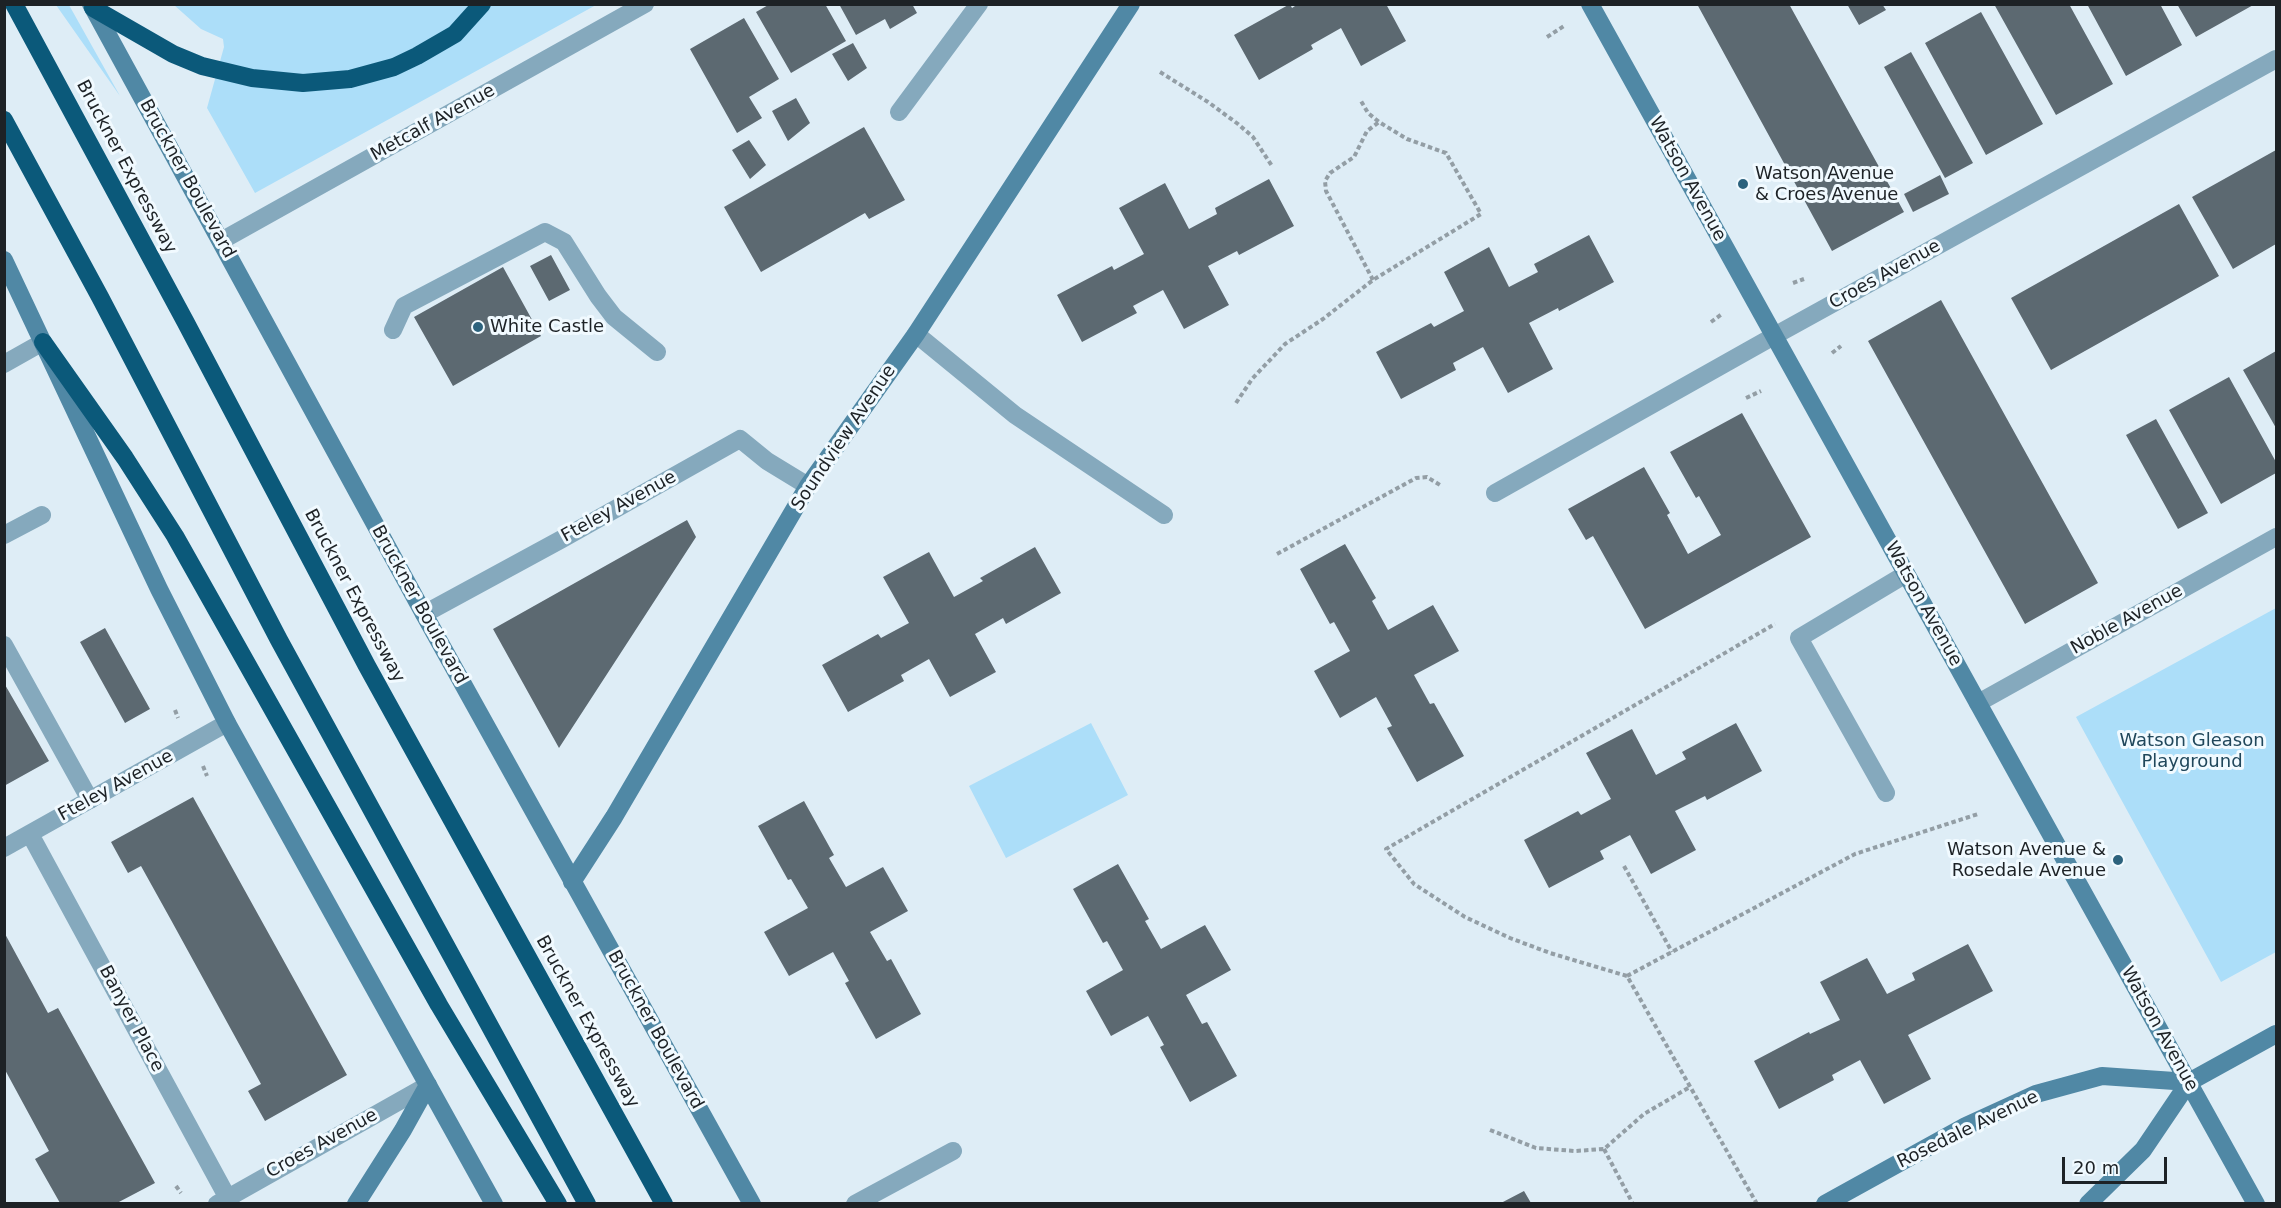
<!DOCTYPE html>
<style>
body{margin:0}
#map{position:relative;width:2281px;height:1208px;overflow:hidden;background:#deedf6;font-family:"DejaVu Sans",sans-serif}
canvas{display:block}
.frame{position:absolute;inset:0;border:6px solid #1d2226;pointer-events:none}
.scale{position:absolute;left:2062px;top:1157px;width:105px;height:27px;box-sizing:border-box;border:3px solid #1d2226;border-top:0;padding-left:8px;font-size:18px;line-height:21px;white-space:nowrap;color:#1d2226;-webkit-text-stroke:4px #f1faff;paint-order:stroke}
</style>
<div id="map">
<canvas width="2281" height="1208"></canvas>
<div class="frame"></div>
<div class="scale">20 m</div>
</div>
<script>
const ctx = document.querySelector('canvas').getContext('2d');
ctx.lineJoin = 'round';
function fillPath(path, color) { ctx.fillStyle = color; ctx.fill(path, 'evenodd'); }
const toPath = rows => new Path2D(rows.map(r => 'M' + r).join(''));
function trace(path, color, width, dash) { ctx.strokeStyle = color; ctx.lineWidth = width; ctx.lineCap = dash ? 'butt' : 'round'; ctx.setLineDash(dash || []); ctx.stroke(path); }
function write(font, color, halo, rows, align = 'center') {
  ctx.font = font + ' "DejaVu Sans",sans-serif'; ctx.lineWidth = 6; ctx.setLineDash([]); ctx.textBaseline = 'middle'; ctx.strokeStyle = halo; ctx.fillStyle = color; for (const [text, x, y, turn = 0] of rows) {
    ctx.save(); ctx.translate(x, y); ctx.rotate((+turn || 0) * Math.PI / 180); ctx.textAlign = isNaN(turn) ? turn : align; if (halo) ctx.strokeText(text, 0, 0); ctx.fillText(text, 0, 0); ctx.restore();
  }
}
const green = toPath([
 [56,5,69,5,120,96],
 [174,5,596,5,255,193,207,108,224,47,223,39,201,29],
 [2276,608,2276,952,2221,982,2076,717],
 [1091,723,1128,795,1006,858,969,786]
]);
const building = toPath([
 [770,4,825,4,846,41,791,73,756,12],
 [839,4,912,4,917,13,890,29,885,19,856,35],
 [1290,4,1292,8,1298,4,1386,4,1406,41,1361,66,1341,28,1311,45,1313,49,1259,80,1234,35],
 [1697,4,1789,4,1904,212,1832,251],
 [1847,4,1882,4,1886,10,1859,25],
 [1994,4,2069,4,2113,84,2056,115],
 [2087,4,2160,4,2182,45,2126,76],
 [2177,4,2255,4,2196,37],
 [1981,12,2043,124,1986,155,1925,43],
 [744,18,779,79,749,97,762,118,737,133,690,49],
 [853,43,867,68,848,81,832,54],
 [1911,52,1973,163,1945,178,1884,67],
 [796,98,810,123,788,141,772,111],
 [864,127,905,200,869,219,865,213,761,272,724,207],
 [749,140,766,165,750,179,732,150],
 [2276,150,2276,244,2233,269,2192,197],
 [1940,175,1949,194,1913,212,1904,194],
 [1269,179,1294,226,1239,255,1237,251,1208,266,1229,305,1184,329,1163,290,1133,306,1137,313,1082,342,1057,295,1112,266,1114,270,1144,254,1119,208,1165,183,1189,229,1217,214,1215,208],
 [2179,204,2219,276,2051,370,2011,298],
 [1589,235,1614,282,1559,311,1558,308,1529,323,1553,369,1508,393,1483,347,1453,363,1456,370,1401,399,1376,352,1431,323,1434,327,1464,311,1444,272,1489,247,1509,287,1538,272,1534,264],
 [551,255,570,290,549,301,530,266],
 [503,267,541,336,453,386,414,317],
 [1941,300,2098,583,2025,624,1868,341],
 [2276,351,2276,428,2243,370],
 [2229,377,2276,462,2276,473,2221,504,2169,410],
 [1742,413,1811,537,1645,629,1593,536,1586,540,1568,509,1644,467,1670,513,1667,515,1688,554,1721,535,1699,496,1696,498,1670,452],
 [2156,419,2208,513,2178,529,2126,435],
 [687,520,696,537,559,748,493,629],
 [1345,544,1376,598,1372,601,1388,630,1433,605,1459,651,1414,675,1430,704,1434,703,1464,756,1417,782,1387,728,1392,726,1376,697,1340,718,1314,671,1350,651,1334,622,1330,624,1300,569],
 [1035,547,1061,593,1006,624,1003,618,975,634,996,672,950,697,929,659,901,675,904,681,848,712,822,665,878,634,881,638,909,623,883,577,929,552,954,597,983,581,980,578],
 [105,628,150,709,125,723,80,642],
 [4,683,49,761,4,786],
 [1736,723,1762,771,1707,800,1705,796,1675,811,1696,850,1651,874,1630,835,1600,851,1604,859,1549,888,1524,840,1578,811,1581,815,1611,799,1586,753,1632,729,1656,775,1686,759,1682,752],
 [193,797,347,1075,265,1121,248,1091,261,1084,171,920,141,866,128,873,111,842],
 [804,801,834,855,829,858,846,887,883,867,908,911,870,932,887,961,891,959,921,1014,876,1039,845,983,849,981,833,952,789,976,764,932,808,908,791,879,788,880,758,826],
 [1118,864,1149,919,1145,921,1161,949,1205,925,1231,970,1186,995,1202,1024,1207,1022,1237,1076,1190,1102,1160,1047,1164,1045,1148,1016,1111,1036,1086,991,1123,970,1107,941,1103,943,1073,889],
 [4,932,48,1013,58,1008,155,1183,117,1203,60,1203,35,1159,49,1151,4,1068],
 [1968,944,1993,991,1908,1035,1931,1079,1884,1104,1860,1060,1832,1075,1834,1080,1779,1109,1754,1061,1809,1032,1810,1034,1840,1020,1820,982,1867,958,1887,994,1915,980,1912,973],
 [1524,1191,1531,1203,1501,1203]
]);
const path = toPath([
 [1547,37,1564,26],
 [1160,72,1208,102,1238,124,1253,137,1272,166],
 [1373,280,1326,191,1325,181,1330,173,1354,157,1367,131,1379,122],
 [1793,283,1804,279],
 [1711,322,1722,314],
 [1832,353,1841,346],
 [1746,398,1761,391],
 [1236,403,1252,379,1285,344,1323,319,1373,280,1481,214,1446,153,1407,139,1379,122,1368,113,1361,101],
 [1277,554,1416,478,1427,477,1440,485],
 [175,710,178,718],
 [203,766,207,776],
 [1624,866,1672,952],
 [1627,976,1855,854,1978,814],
 [1490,1130,1536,1148,1575,1151,1604,1149,1644,1114,1690,1087],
 [1604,1149,1633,1204],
 [176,1186,181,1193],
 [1757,1204,1627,976,1550,953,1510,938,1465,917,1414,884,1386,849,1775,624]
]);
const lane = toPath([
 [899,112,979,4],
 [393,330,404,306,545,232,564,242,598,296,614,317,657,352],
 [916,334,1015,415,1164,515],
 [4,535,42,515],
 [4,645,90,800],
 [1886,793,1799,638,1906,574],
 [855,1204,953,1151]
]);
const street = toPath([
 [221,241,645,4],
 [4,364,43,342],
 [1495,493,1774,336,2276,59],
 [424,614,562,539,740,439,767,461,808,486],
 [1978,703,2276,537],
 [30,834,231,1204],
 [4,848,227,723],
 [217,1204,428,1085]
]);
const secondary = toPath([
 [91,4,424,614,752,1204],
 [1590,4,2256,1204],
 [4,260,159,589,227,723,494,1204],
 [572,882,614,817,808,486,916,334,1131,4],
 [356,1204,403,1130,428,1085],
 [1825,1204,1966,1126,2036,1094,2102,1076,2189,1082],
 [2088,1204,2143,1150,2189,1082,2276,1034]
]);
const highway = toPath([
 [14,4,185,321,367,666,664,1204],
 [93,8,173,54,202,66,252,78,303,83,350,79,394,67,417,56,455,34,482,4],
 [4,120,100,297,279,640,587,1204],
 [43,342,125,458,175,536,439,1005,558,1204]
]);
const markers = [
 [1743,184,6,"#2c627d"],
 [478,327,6,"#2c627d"],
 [2118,860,6,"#2c627d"]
];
const streetNames = [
 ["Metcalf Avenue",433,123,-29],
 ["Bruckner Expressway",126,167,62],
 ["Bruckner Boulevard",187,179,61],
 ["Watson Avenue",1687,179,61],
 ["Croes Avenue",1885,275,-29],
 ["Soundview Avenue",844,438,-56],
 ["Fteley Avenue",619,507,-29],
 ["Bruckner Expressway",354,596,62],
 ["Watson Avenue",1923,604,61],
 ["Bruckner Boulevard",419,605,61],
 ["Noble Avenue",2127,620,-29],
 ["Fteley Avenue",116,786,-29],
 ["Banyer Place",131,1019,62],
 ["Bruckner Expressway",587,1022,61],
 ["Watson Avenue",2159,1029,61],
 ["Bruckner Boulevard",655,1030,61],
 ["Rosedale Avenue",1968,1130,-26],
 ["Croes Avenue",322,1144,-29]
];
const poiNames = [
 ["Watson Avenue",1755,174],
 ["& Croes Avenue",1755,195],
 ["White Castle",490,327],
 ["Watson Avenue &",2106,850,"right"],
 ["Rosedale Avenue",2106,871,"right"]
];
const parkNames = [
 ["Watson Gleason",2192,741],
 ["Playground",2192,762]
];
fillPath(green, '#acdef9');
fillPath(building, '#5c6971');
trace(path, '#939ea5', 4, [4.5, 3]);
trace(lane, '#85a9bd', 18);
trace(street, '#85a9bd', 18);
trace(secondary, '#5088a5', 18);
trace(highway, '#0b597a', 18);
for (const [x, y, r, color] of markers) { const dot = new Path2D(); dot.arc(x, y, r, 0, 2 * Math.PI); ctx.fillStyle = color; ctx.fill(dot); trace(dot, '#f1faff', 2); }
write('18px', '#1d2226', '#f1faff', streetNames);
write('18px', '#1d2226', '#f1faff', poiNames, 'left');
write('18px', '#20475b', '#f1faff', parkNames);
</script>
